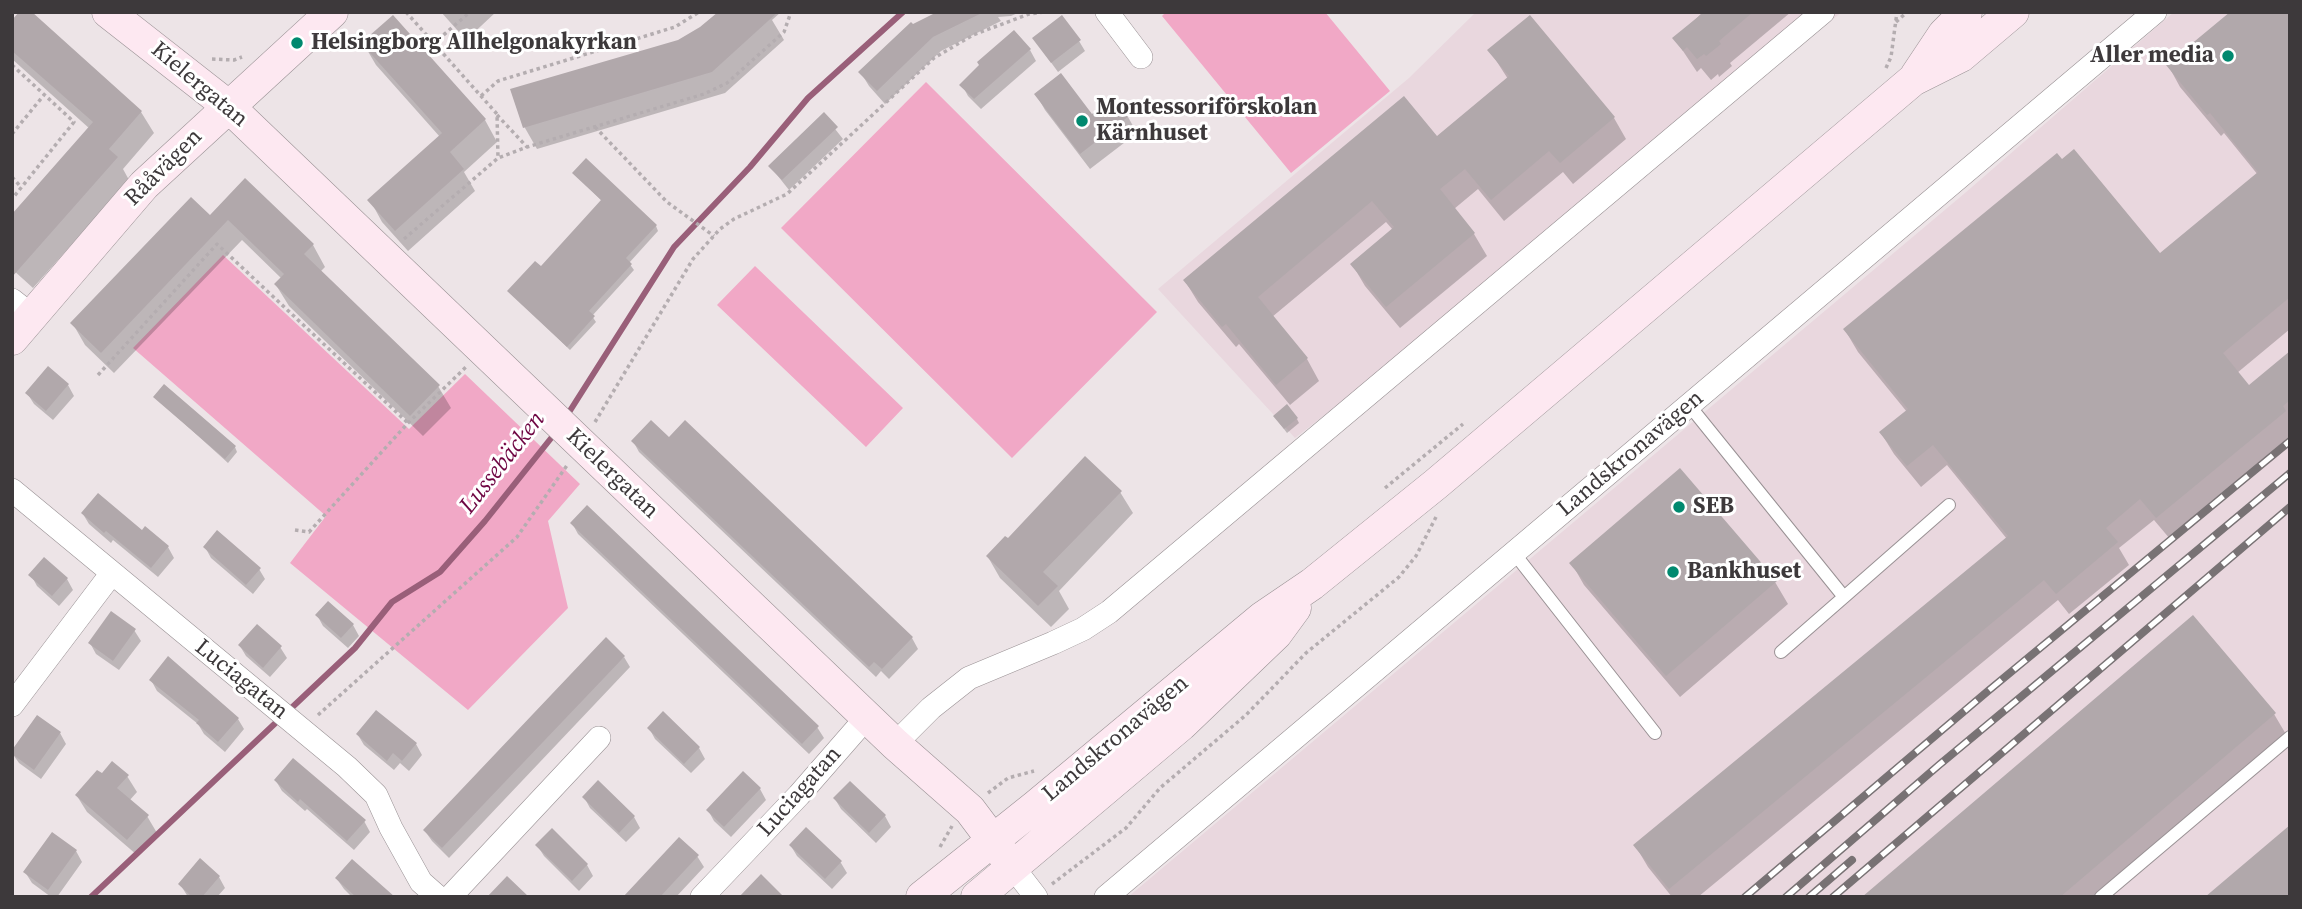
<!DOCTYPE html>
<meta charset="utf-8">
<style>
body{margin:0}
#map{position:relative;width:2302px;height:909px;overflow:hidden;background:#ede4e7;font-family:"Source Serif 4",serif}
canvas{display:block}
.frame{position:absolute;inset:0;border:14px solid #3d393b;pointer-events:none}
</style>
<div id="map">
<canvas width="2302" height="909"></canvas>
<div class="frame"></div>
</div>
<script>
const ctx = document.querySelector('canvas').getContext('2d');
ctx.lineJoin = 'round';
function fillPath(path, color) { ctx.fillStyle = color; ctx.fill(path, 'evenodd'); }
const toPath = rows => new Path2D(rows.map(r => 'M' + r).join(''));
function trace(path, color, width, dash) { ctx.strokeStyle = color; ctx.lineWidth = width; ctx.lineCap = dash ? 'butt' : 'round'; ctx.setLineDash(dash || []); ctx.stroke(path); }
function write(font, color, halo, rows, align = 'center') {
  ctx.font = font + ' "Source Serif 4",serif'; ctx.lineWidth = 6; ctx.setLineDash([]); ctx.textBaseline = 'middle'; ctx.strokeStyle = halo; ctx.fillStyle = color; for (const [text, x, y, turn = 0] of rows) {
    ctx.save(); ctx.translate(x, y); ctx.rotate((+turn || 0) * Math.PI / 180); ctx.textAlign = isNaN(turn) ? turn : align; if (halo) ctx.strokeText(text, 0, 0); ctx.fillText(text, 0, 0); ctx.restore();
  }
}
const built = toPath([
 [1476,12,1842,12,1295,438,1158,289,1409,78],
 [2174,12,2290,12,2290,897,1128,897,1965,193]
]);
const green = toPath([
 [1166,12,1325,12,1390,91,1291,173,1162,16],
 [926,82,1157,312,1012,458,781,228],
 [223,255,409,429,465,374,580,484,548,521,568,608,468,710,290,563,326,516,133,348],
 [755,266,903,408,866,447,717,305]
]);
const shadow = toPath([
 [441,12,496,12,466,40],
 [720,12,781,12,772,20,784,40,725,93,537,149,525,128,512,90,678,41,701,29],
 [941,12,1020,12,1011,16,998,17,1001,21,941,51,885,104,869,86,861,73,913,26],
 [1703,12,1791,12,1730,63,1732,66,1719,77,1718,74,1711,80,1701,68,1697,72,1675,39],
 [2290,12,2290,329,2237,373,2249,387,2290,354,2290,440,2170,539,2154,520,2119,548,2129,565,2069,614,2058,600,1698,897,1672,897,1648,867,1635,845,2007,539,1947,465,1921,487,1894,454,1881,433,1907,412,1858,352,1845,330,2159,256,2258,175,2224,133,2221,136,2180,87,2168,65],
 [393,17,485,120,497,142,464,172,475,191,408,251,382,222,370,200,440,137,376,65,363,43],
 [12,23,141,112,154,133,123,169,129,180,33,288,12,269,90,129,12,59],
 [1034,39,1079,41,1085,51,1058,72],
 [1030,50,1036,61,981,109,968,96,962,85,981,66],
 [1490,51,1614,118,1626,139,1573,184,1563,172,1504,221,1478,189,1454,209,1474,234,1487,256,1400,328,1365,286,1352,264,1393,230,1386,222,1272,317,1307,359,1319,381,1290,405,1239,344,1236,347,1198,302,1185,281,1437,138,1508,79],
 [1036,94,1092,116,1128,117,1137,133,1090,169,1045,110],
 [824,115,843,139,789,190,770,166],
 [574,173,656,226,658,231,629,263,634,270,592,316,596,322,570,350,509,291,541,268,602,201],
 [245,180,313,245,325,267,320,272,438,386,451,408,423,436,289,306,276,285,282,279,242,240,114,373,85,345,73,324,210,217],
 [68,385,74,396,53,420,34,404,27,393],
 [155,397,235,447,237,452,228,463],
 [1297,419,1299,423,1287,433,1278,421],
 [633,441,912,638,918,649,889,679,881,671,876,677,639,452],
 [1120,492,1133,513,1059,591,1069,609,1051,627,1000,578,988,557,1008,540],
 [83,514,142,533,168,547,174,558,158,577,113,540,111,543,89,524],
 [572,523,817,727,824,738,809,754,578,534],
 [205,547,259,569,265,579,253,594,211,558],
 [45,559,67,579,73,590,59,606,37,586,31,575],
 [1572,564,1775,582,1788,604,1680,697,1584,585],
 [317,615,353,625,359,636,348,648,323,626],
 [2193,618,2274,714,2287,736,2098,897,1865,897],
 [134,630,141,641,119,670,96,654,90,643],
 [240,646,280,647,287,658,270,677,246,656],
 [624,657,630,667,449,858,432,841,425,831],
 [151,680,238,719,244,729,225,752,204,734,198,724,157,691],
 [649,728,699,748,705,759,691,773,655,739],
 [60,733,66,744,41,779,19,763,12,753],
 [358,735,416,744,422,755,409,771,400,763,394,770,364,745],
 [743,773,760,789,766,800,731,837,714,821,708,810],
 [102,776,127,776,137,792,129,801,147,816,157,833,137,855,87,812,77,796],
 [276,781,364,821,370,832,354,850,307,809,305,811,282,791],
 [584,797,634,817,640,828,626,842,590,808],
 [835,799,885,816,891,827,876,843,841,809],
 [806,830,841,863,847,873,832,889,797,856,791,846],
 [537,845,587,865,593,876,579,891,544,856],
 [76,851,82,862,57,897,51,897,32,883,25,872],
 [697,856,704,867,676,897,626,897],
 [200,860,219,877,225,888,217,897,188,897,180,884],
 [337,879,393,897,352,897,344,889]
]);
const stream = toPath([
 [566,417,674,247,750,167,808,98,903,12],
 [91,897,355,648,392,602,440,572,485,521,556,432]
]);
const building = toPath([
 [19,12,32,12,142,111,109,149,118,157,12,277,12,214,93,122,12,51,12,20],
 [718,12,778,12,712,72,523,128,510,89,678,40,700,27],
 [937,12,984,12,933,37,877,91,858,72,911,22,913,24],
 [1704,12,1753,12,1719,41,1721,44,1706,56,1704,54,1697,59,1687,47,1683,51,1672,38],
 [2230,12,2290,12,2290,297,2223,353,2249,385,2290,351,2290,400,2283,406,2286,411,2156,518,2140,499,2106,528,2118,542,2056,594,2044,580,1669,889,1633,845,2008,536,1933,445,1907,466,1879,432,1908,409,1843,329,2057,153,2062,159,2074,149,2160,253,2258,172,2210,113,2207,115,2166,65],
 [393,15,486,119,450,152,464,169,395,231,367,200,442,133,361,43],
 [1062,15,1081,40,1051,63,1032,38],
 [1530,15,1615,117,1560,163,1549,151,1491,200,1465,169,1440,189,1475,233,1386,307,1350,264,1394,227,1372,201,1258,297,1308,358,1276,385,1226,324,1222,327,1183,280,1404,96,1437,136,1509,76,1487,50],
 [1014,30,1031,49,974,99,959,85,979,65,977,62],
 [1061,73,1092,114,1114,97,1129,116,1080,154,1034,94],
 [824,112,838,127,782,180,768,166],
 [586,158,657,225,626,258,632,264,589,311,595,316,567,347,507,291,535,261,541,266,601,200,572,173],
 [245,178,314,244,304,254,440,385,410,416,274,284,284,274,228,220,101,353,70,323,191,197,210,215],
 [48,366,69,384,46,411,25,393],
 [164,384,236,446,225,459,153,397],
 [1287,404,1298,418,1284,429,1273,416],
 [651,420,669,437,685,420,913,637,882,669,874,662,869,667,631,441],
 [1085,456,1122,491,1043,572,1058,586,1038,606,986,556,1005,536,1008,538],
 [1680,468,1777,581,1666,676,1569,563],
 [98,493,142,530,145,526,169,546,151,568,106,531,104,533,81,513],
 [587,505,819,726,802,744,570,523],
 [217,530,261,568,246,585,203,547],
 [44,557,68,578,52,596,28,575],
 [328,601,354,624,341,638,315,615],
 [111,611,136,629,113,661,88,643],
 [2193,615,2276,713,2060,897,1862,897],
 [257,624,282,646,263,668,238,645],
 [606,637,625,656,442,848,423,830],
 [168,656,239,718,218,742,196,723,199,720,149,680],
 [376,710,417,743,402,761,393,753,387,761,356,734],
 [663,711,700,747,684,764,647,728],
 [37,715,61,732,34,770,12,754,12,750],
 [293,758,366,820,347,841,300,799,298,802,274,780],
 [112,761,129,775,117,788,149,815,127,840,75,795,97,770,102,773],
 [743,771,761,788,724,827,706,810],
 [598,780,635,816,619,833,582,797],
 [850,781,886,815,869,833,833,798],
 [2290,825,2290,897,2205,897],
 [806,827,842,861,825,879,789,845],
 [552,828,588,864,572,881,535,845],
 [52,832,77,850,48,890,23,872],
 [679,837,699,855,660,897,623,897],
 [200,858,220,876,202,897,192,897,178,884],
 [352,859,395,897,356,897,335,878],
 [761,874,784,897,739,897],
 [507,876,529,897,487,897]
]);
const path = toPath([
 [406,12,497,114,498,158],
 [1896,22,1907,12],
 [433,44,470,12],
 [212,59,234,60,242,57],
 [12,65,74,122,12,199],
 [1886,68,1891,57,1897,12],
 [481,96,498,81,675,27,699,12],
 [497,115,527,147],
 [595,127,667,202,714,236],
 [12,134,44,95],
 [12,177,21,187],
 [404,239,498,158,527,147,704,94,727,83,784,32,791,12],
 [98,375,217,244,408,423],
 [595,422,693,259,720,229,734,219,787,194,934,58,973,35,1029,14,1044,12],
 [1385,488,1463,424],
 [295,530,309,532,408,423,466,367],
 [318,715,517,537,568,464],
 [988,793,1008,778,1034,771],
 [940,847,952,826],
 [1052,884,1126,828,1160,788,1246,715,1306,653,1399,577,1416,556,1436,517]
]);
const lane = toPath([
 [1689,405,1844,597,1949,505],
 [1514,553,1655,733],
 [1781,652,1844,597],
 [2101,897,2290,737]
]);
const street = toPath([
 [1107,12,1141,57],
 [12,300,31,315],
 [12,490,347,767,376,795,391,828,421,882,438,897],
 [12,705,112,573],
 [895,744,931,708,969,678,1053,643,1083,629,1109,612,1823,12],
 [1012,866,1036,897],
 [450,897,599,738],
 [702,897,799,795,867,717],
 [1106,897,2155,12]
]);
const secondary = toPath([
 [108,12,228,106,895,744,970,810,1012,866],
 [1916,76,1944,34,1966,12],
 [12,339,144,185,332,12],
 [922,897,1036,806,1262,618,1312,584,1436,484,1913,80,1961,56,2013,12],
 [977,897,1181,725,1276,634,1295,608]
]);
const rail = toPath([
 [1745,897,1988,691,2290,441],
 [1786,897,1939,765,2290,473],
 [1809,897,1852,860],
 [1833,897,2290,507]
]);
const markers = [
 [297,43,7,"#00896f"],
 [2228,56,7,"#00896f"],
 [1082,121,7,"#00896f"],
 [1679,507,7,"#00896f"],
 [1673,572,7,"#00896f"]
];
const poiNames = [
 ["Helsingborg Allhelgonakyrkan",311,43],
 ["Aller media",2214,56,"right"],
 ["Montessoriförskolan",1096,108],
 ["Kärnhuset",1096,134],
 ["SEB",1693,507],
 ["Bankhuset",1687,572]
];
const streetNames = [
 ["Kielergatan",199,85,40],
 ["Rååvägen",164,168,-45],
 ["Landskronavägen",1631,454,-40],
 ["Kielergatan",612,474,44],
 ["Luciagatan",241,680,39],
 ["Landskronavägen",1116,739,-40],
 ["Luciagatan",800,792,-48]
];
const waterNames = [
 ["Lussebäcken",503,463,-52]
];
fillPath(built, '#e9d7de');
fillPath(green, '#f1a8c6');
fillPath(shadow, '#0003');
trace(stream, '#995f79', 6);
fillPath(building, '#b1a8ab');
trace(lane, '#999194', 14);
trace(street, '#999194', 24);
trace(secondary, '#999194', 33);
trace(path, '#b4adb0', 3.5, [3.5, 3.5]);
trace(lane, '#fff', 12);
trace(street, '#fff', 23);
trace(secondary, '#fde8f1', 32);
trace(rail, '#787274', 8);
trace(rail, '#fff', 5, [16]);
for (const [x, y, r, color] of markers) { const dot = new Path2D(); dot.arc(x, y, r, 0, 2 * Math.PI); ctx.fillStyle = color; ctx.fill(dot); trace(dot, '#fff', 2.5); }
write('bold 23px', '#3d393b', '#fff', poiNames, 'left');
write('23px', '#3d393b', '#fff', streetNames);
write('italic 24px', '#6e0542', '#fff', waterNames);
</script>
